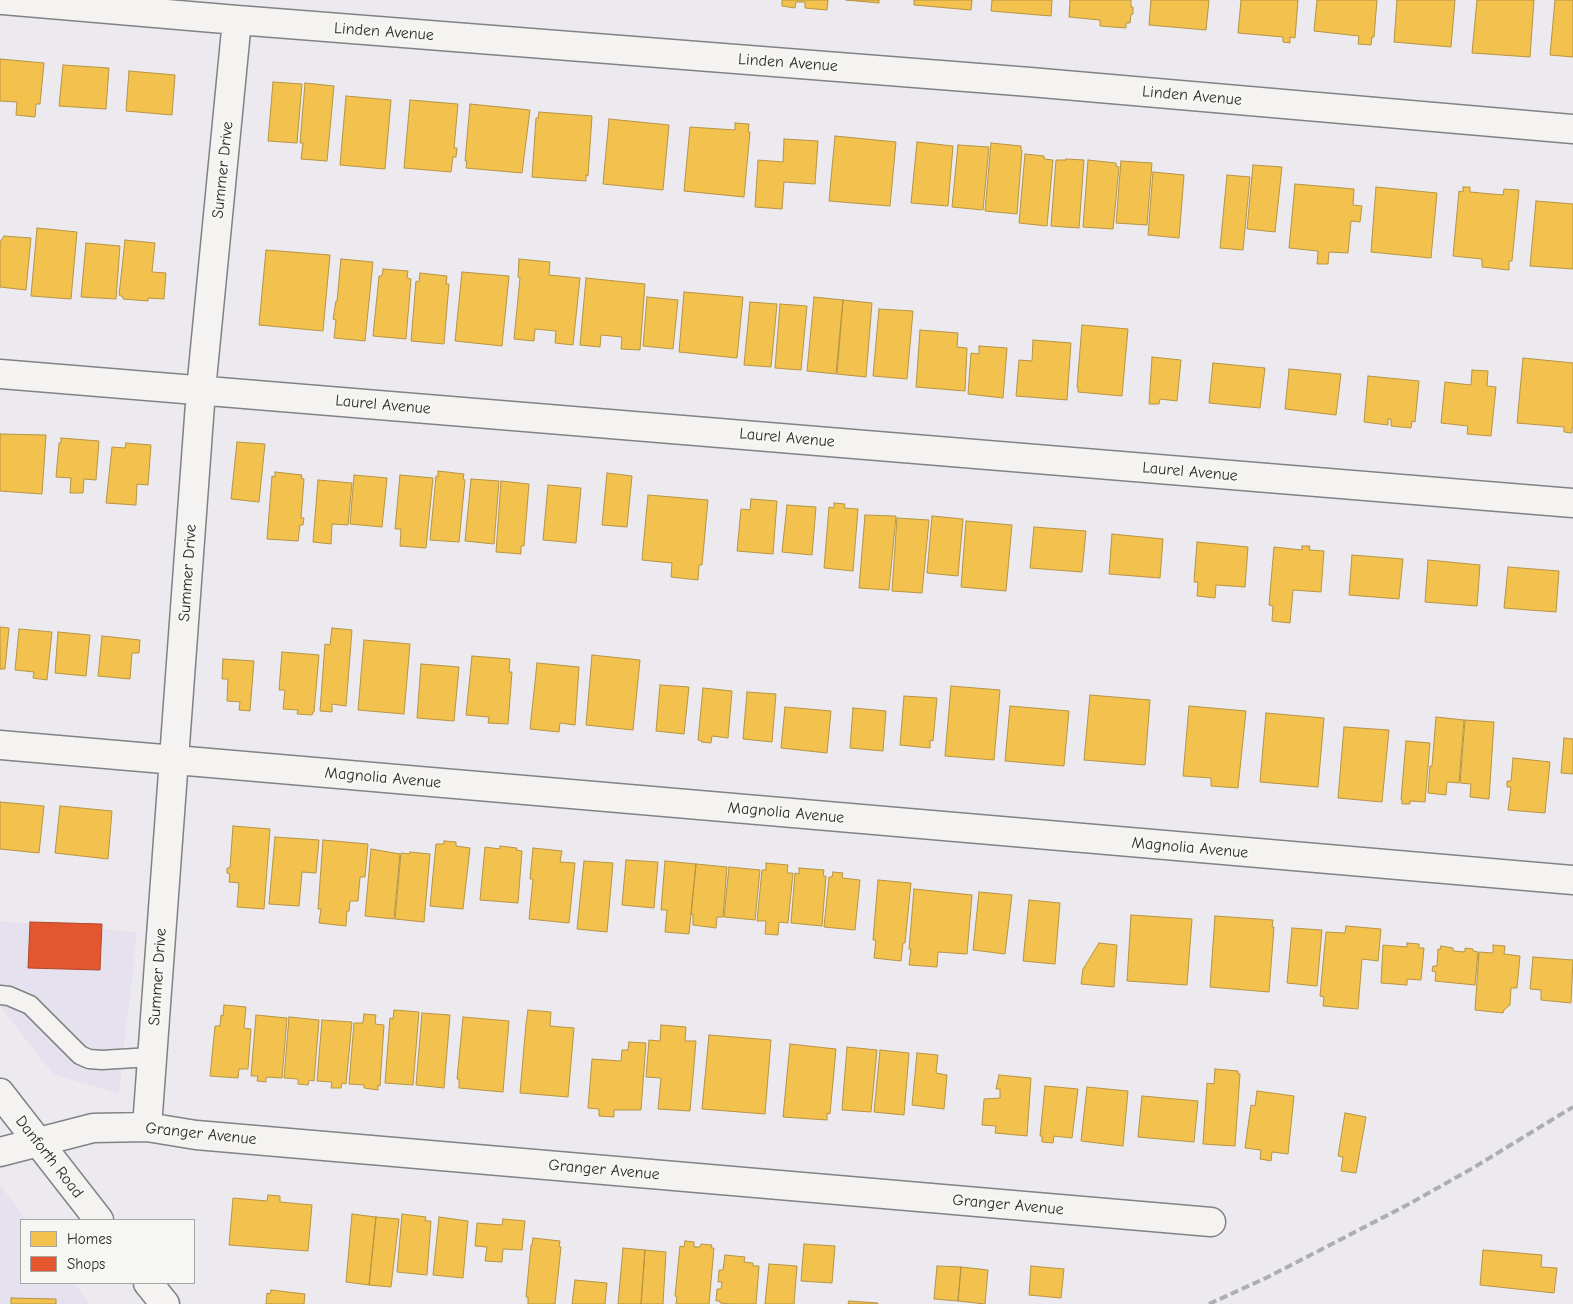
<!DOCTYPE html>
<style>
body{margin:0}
#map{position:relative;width:1573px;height:1304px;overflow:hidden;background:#eceaef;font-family:"Comic Neue",sans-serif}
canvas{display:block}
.legend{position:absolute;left:20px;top:1219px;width:175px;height:65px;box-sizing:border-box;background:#f6f6f2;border:1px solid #a5a5a2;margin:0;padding:6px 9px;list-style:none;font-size:15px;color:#2b2b2b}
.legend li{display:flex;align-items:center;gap:10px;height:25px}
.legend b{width:25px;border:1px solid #a5a5a2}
</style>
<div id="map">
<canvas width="1573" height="1304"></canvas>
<ul class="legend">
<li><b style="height:14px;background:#f2c14e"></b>Homes</li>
<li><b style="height:14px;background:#e4572e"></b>Shops</li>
</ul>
</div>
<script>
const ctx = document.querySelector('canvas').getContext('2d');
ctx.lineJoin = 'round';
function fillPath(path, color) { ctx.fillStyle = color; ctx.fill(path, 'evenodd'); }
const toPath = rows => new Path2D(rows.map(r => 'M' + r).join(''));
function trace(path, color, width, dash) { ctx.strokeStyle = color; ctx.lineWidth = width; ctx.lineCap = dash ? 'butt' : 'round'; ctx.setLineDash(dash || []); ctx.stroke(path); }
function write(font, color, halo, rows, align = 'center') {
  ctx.font = font + ' "Comic Neue",sans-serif'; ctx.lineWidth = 5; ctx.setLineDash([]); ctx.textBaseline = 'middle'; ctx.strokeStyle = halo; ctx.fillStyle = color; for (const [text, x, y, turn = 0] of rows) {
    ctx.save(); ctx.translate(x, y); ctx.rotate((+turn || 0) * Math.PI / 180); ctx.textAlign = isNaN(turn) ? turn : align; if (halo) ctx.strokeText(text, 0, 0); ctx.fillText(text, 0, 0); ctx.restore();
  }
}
const built = toPath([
 [0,921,137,932,119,1094,53,1074,0,1006],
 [0,1185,27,1220,21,1220,21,1283,74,1283,90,1304,0,1304]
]);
const homes = toPath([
 [782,0,828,0,827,10,805,8,805,2,796,2,795,8,782,6,782,0],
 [846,0,879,0,879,3,846,0],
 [914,0,972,0,971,10,914,5,914,0],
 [992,0,1052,0,1051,16,991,11,992,0],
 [1070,0,1131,0,1131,7,1133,7,1133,14,1131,14,1130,23,1126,23,1126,28,1100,26,1100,20,1069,17,1070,0],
 [1151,0,1209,0,1206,30,1149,25,1151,0],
 [1241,0,1298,0,1295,38,1290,37,1290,43,1283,42,1283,37,1238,33,1241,0],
 [1317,0,1377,0,1374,37,1372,37,1371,45,1358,44,1359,36,1314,31,1317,0],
 [1397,0,1455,0,1451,47,1394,42,1397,0],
 [1477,0,1534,0,1530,57,1472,53,1477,0],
 [1555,0,1573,0,1573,57,1550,55,1555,0],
 [0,59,44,63,40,104,36,104,35,117,16,115,17,102,0,101,0,59],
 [63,65,109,68,106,109,59,106,63,65],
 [129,71,175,75,172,115,126,111,129,71],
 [273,82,302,84,297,143,268,141,273,82],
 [305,83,334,86,327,161,301,159,303,143,300,143,305,83],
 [346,96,391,100,385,169,340,165,346,96],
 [410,100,458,104,454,148,457,148,456,157,453,157,451,172,404,168,410,100],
 [470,104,530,110,522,173,466,168,467,161,465,161,470,104],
 [539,112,592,116,588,176,586,175,586,181,532,177,536,118,538,118,539,112],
 [609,119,669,125,663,190,603,184,609,119],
 [735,123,749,124,748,132,750,132,744,197,684,191,690,127,735,130,735,123],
 [835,136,896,142,890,206,829,201,835,136],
 [784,139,818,141,815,184,784,182,782,209,755,207,758,160,783,162,784,139],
 [917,142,953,146,948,206,911,203,917,142],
 [991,143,1021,146,1021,150,1022,150,1017,214,985,211,991,143],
 [958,145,989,147,983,210,952,207,958,145],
 [1025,154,1044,156,1044,159,1053,160,1047,226,1019,223,1025,154],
 [1066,159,1084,160,1079,228,1051,226,1056,160,1066,160,1066,159],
 [1088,160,1116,163,1116,166,1119,167,1113,229,1083,227,1088,160],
 [1121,161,1152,163,1147,225,1116,223,1121,161],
 [1253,165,1282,167,1275,232,1247,229,1253,165],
 [1153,172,1184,175,1179,238,1148,235,1153,172],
 [1227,175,1250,177,1243,250,1220,248,1227,175],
 [1295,184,1354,189,1353,205,1362,206,1360,222,1351,221,1348,253,1329,252,1328,264,1317,264,1318,251,1289,248,1295,184],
 [1376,187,1437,193,1431,258,1371,252,1376,187],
 [1463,187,1470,187,1470,192,1503,195,1504,189,1519,190,1512,261,1509,261,1509,270,1482,267,1482,259,1453,256,1459,191,1463,192,1463,187],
 [1536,201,1573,204,1573,269,1530,266,1536,201],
 [37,228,77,232,71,299,31,296,37,228],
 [4,236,31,238,26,290,0,287,0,242,4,236],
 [125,240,155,243,152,272,166,273,164,299,148,298,148,301,123,299,123,297,119,295,125,240],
 [86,243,120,246,116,299,81,297,86,243],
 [266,250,330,255,323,331,259,325,266,250],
 [341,259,373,262,365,341,334,338,336,320,333,319,336,301,337,301,341,259],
 [519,259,550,262,549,275,580,278,573,345,555,343,556,331,535,329,534,341,514,339,520,278,518,277,519,259],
 [383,269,408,271,407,278,411,279,406,339,373,336,379,276,382,276,383,269],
 [462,272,509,276,502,346,455,341,462,272],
 [420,273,447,276,446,284,449,284,444,344,411,341,416,281,419,282,420,273],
 [586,278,645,284,640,350,621,349,622,337,601,335,600,347,580,345,586,278],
 [684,292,743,297,737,358,679,352,684,292],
 [647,297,678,300,673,349,643,346,647,297],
 [814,297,843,300,836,374,807,371,814,297],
 [843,300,872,303,866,377,837,374,843,300],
 [750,302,777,304,771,367,744,365,750,302],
 [780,304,807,306,801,370,775,368,780,304],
 [879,309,913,311,907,379,873,376,879,309],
 [1082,325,1128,329,1122,396,1078,392,1078,387,1077,387,1082,325],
 [920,330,958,333,957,347,967,348,965,391,916,387,920,330],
 [1033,340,1071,343,1067,400,1016,396,1019,360,1032,361,1033,340],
 [979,346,1007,348,1003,398,968,394,971,353,979,354,979,346],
 [1152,357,1181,360,1177,401,1160,399,1159,404,1149,404,1152,357],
 [1523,358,1573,363,1573,428,1572,428,1572,433,1564,432,1564,427,1517,423,1523,358],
 [1213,363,1265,368,1260,408,1209,403,1213,363],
 [1289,369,1341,374,1336,415,1285,409,1289,369],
 [1472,370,1488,371,1487,386,1496,387,1491,436,1467,434,1468,426,1441,423,1445,382,1471,385,1472,370],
 [1368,376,1419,381,1415,422,1412,421,1411,428,1391,426,1391,419,1388,419,1388,425,1364,422,1368,376],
 [0,434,46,435,42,494,0,491,0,434],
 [61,438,99,441,96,480,84,479,83,493,70,493,71,478,56,477,59,443,61,443,61,438],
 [237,442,265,444,259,502,231,499,237,442],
 [126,443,151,445,148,485,137,484,136,505,106,503,112,447,125,448,126,443],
 [438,471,464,474,463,479,465,480,459,542,430,540,436,476,438,477,438,471],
 [275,472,302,475,301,478,304,479,301,518,304,518,303,525,300,525,298,541,267,539,272,476,275,477,275,472],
 [607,473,632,476,627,527,602,525,607,473],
 [354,475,387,478,382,527,350,524,354,475],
 [400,475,433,478,426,548,400,546,401,529,395,529,400,475],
 [471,479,499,481,494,544,465,541,471,479],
 [318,480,352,483,348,525,332,524,331,544,313,542,318,480],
 [501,481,529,484,524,546,521,546,521,554,496,552,501,481],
 [548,485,581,488,576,543,543,540,548,485],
 [648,495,708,500,702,565,699,565,698,580,671,577,672,563,642,560,648,495],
 [751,499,777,501,773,554,737,551,741,509,750,510,751,499],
 [834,503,845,504,844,508,858,509,853,571,824,568,829,507,834,508,834,503],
 [787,505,816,507,812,555,782,552,787,505],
 [865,515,896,516,889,590,859,588,865,515],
 [932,516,963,519,958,576,927,573,932,516],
 [897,518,929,520,922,593,892,591,897,518],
 [966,521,1012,525,1006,591,961,587,966,521],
 [1034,527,1086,531,1082,572,1030,568,1034,527],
 [1112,534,1163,539,1160,578,1109,574,1112,534],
 [1197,542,1248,547,1245,587,1216,585,1215,598,1197,596,1198,582,1194,582,1197,542],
 [1302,546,1310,546,1309,550,1324,551,1321,592,1293,590,1290,623,1272,621,1273,606,1269,605,1274,547,1302,550,1302,546],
 [1352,555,1403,559,1399,599,1349,595,1352,555],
 [1428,560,1480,565,1477,606,1425,602,1428,560],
 [1508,567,1559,571,1556,612,1504,608,1508,567],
 [0,627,9,628,5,669,0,669,0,627],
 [332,628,352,630,346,706,332,704,332,712,320,711,325,644,330,645,332,628],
 [19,629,52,632,47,680,33,678,34,672,15,670,19,629],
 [58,632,90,635,86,676,55,673,58,632],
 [102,636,140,640,139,653,132,653,130,679,98,676,102,636],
 [364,640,410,644,404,714,358,710,364,640],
 [282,652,319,655,314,712,313,712,312,715,297,714,298,710,283,709,285,690,279,690,282,652],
 [592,655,640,660,633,730,586,725,592,655],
 [472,656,510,659,509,672,512,672,508,724,488,723,489,717,466,715,472,656],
 [223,659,254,661,250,711,239,710,240,702,227,701,228,679,222,679,223,659],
 [537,663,579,667,575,725,560,723,559,732,530,729,537,663],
 [421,664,459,667,454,721,417,718,421,664],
 [660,685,689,687,684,734,656,731,660,685],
 [951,686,1000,690,994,760,945,756,951,686],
 [703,688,732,691,728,738,712,736,711,743,701,742,702,741,698,740,703,688],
 [747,692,776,694,772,742,743,739,747,692],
 [1090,695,1150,700,1145,765,1084,760,1090,695],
 [904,696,937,698,933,741,930,740,930,748,900,745,904,696],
 [1010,706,1069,711,1064,766,1005,761,1010,706],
 [1189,706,1246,711,1238,788,1211,786,1211,778,1183,776,1189,706],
 [785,707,831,711,827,753,781,748,785,707],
 [853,708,886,711,883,751,850,748,853,708],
 [1266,713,1324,718,1318,787,1260,782,1266,713],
 [1436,717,1464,720,1459,783,1447,782,1446,795,1428,793,1430,766,1432,766,1436,717],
 [1465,720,1494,722,1489,799,1470,797,1471,784,1460,783,1465,720],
 [1344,727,1389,730,1382,802,1338,798,1344,727],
 [1564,738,1573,739,1573,774,1561,773,1564,738],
 [1406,741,1430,743,1425,802,1410,801,1410,804,1402,804,1402,800,1401,800,1406,741],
 [1513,758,1550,762,1545,813,1508,810,1511,787,1507,787,1507,781,1511,781,1513,758],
 [0,802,44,806,39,853,0,849,0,802],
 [60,806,112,811,108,859,55,853,60,806],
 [233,826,270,829,264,909,237,907,239,883,229,882,230,874,227,873,227,868,230,868,233,826],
 [275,837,319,840,316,873,302,872,299,906,269,904,275,837],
 [323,840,368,844,365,877,360,877,358,901,350,901,349,911,347,911,346,926,319,923,321,909,318,909,323,840],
 [444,841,456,842,456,846,470,848,463,909,430,906,436,844,444,844,444,841],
 [500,846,517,848,516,850,522,851,518,903,480,900,485,847,500,849,500,846],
 [533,848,562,851,560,862,575,863,569,923,529,919,533,879,530,879,533,848],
 [371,849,400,854,394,919,365,916,371,849],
 [410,852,430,854,424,922,395,919,401,853,410,854,410,852],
 [626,860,658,862,654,908,622,905,626,860],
 [584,861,613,863,607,932,577,929,584,861],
 [665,861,696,864,689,934,665,932,667,910,661,910,665,861],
 [766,863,788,865,787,873,793,873,788,923,779,922,778,935,765,934,766,921,757,921,762,870,766,870,766,863],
 [696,864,727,867,723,917,717,917,716,928,693,925,693,914,691,914,696,864],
 [729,867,760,870,755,920,724,917,729,867],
 [799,868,824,870,823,876,826,876,822,926,791,923,795,873,799,874,799,868],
 [833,872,843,873,842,878,860,880,855,930,824,927,829,877,832,877,833,872],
 [878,880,911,883,905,943,903,943,901,961,874,958,876,940,873,940,878,880],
 [914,889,972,895,967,954,938,952,937,967,909,965,911,949,909,949,914,889],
 [979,892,1012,895,1005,954,973,950,979,892],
 [1029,900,1060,903,1055,964,1023,961,1029,900],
 [1131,915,1192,919,1187,985,1127,981,1131,915],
 [1215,916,1273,920,1272,927,1274,927,1269,992,1210,987,1215,916],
 [1346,926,1381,929,1378,961,1362,959,1358,1009,1323,1006,1324,997,1320,996,1326,932,1345,933,1346,926],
 [1292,928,1322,930,1317,986,1287,983,1292,928],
 [1099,943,1117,945,1114,987,1081,984,1083,969,1099,943],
 [1407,943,1419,944,1419,948,1424,948,1421,980,1407,979,1407,985,1381,983,1383,945,1407,947,1407,943],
 [1493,945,1505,946,1504,954,1520,956,1517,988,1511,988,1510,1005,1504,1010,1503,1013,1475,1010,1479,952,1493,953,1493,945],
 [1441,946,1453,948,1453,951,1465,952,1465,948,1473,949,1473,951,1478,952,1475,985,1435,981,1436,972,1432,971,1433,966,1437,966,1438,949,1440,950,1441,946],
 [1533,957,1573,960,1571,1003,1541,1000,1541,990,1530,989,1533,957],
 [224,1005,246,1007,244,1028,251,1029,248,1069,239,1069,238,1078,210,1076,215,1026,220,1026,221,1015,223,1016,224,1005],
 [394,1010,419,1012,413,1085,385,1083,390,1018,393,1019,394,1010],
 [528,1010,551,1012,550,1026,574,1028,568,1097,520,1093,526,1024,528,1010],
 [422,1013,450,1015,444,1088,416,1085,422,1013],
 [364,1014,376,1015,375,1024,384,1025,380,1086,378,1085,378,1090,364,1088,364,1085,349,1084,354,1023,363,1023,364,1014],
 [256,1015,287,1018,282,1078,266,1077,266,1082,257,1081,258,1076,251,1076,256,1015],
 [289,1017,319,1020,314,1081,309,1080,308,1085,298,1084,298,1079,284,1078,289,1017],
 [463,1017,509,1021,503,1092,459,1088,459,1079,457,1079,463,1017],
 [322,1020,352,1022,346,1084,342,1083,341,1088,331,1088,332,1082,317,1081,322,1020],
 [661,1025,686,1027,685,1041,696,1041,690,1111,658,1109,661,1078,646,1077,649,1040,660,1041,661,1025],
 [709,1035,771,1040,765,1114,702,1109,709,1035],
 [629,1042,646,1043,641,1110,614,1110,614,1117,599,1116,599,1109,588,1108,592,1059,621,1061,622,1050,628,1050,629,1042],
 [790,1044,836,1049,830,1114,827,1113,827,1120,783,1117,790,1044],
 [847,1047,877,1050,871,1112,842,1110,847,1047],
 [880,1050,909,1053,904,1115,874,1112,880,1050],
 [917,1053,938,1055,936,1073,947,1075,944,1109,912,1105,917,1053],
 [1215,1069,1238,1071,1238,1074,1240,1074,1235,1146,1203,1144,1207,1083,1214,1084,1215,1069],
 [999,1075,1031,1078,1027,1136,995,1133,996,1126,982,1125,984,1099,1000,1098,1000,1089,996,1089,999,1075],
 [1045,1086,1078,1089,1072,1138,1054,1136,1053,1143,1042,1142,1042,1136,1040,1136,1045,1086],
 [1087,1087,1128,1091,1123,1146,1081,1141,1087,1087],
 [1257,1091,1294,1096,1288,1154,1272,1152,1271,1161,1260,1159,1261,1150,1245,1148,1251,1105,1255,1106,1257,1091],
 [1142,1096,1198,1101,1194,1142,1138,1137,1142,1096],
 [1345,1113,1366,1117,1356,1173,1341,1171,1343,1157,1338,1156,1345,1113],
 [268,1195,280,1196,280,1202,312,1205,308,1251,229,1245,233,1198,267,1201,268,1195],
 [352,1214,376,1217,369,1285,346,1282,352,1214],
 [402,1214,426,1217,425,1221,431,1221,427,1275,397,1272,402,1214],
 [376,1217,399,1219,391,1287,369,1285,376,1217],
 [439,1217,468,1221,463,1278,433,1275,439,1217],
 [503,1219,525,1221,522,1250,503,1249,502,1262,485,1261,487,1247,475,1246,477,1223,502,1225,503,1219],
 [533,1238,560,1241,559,1247,561,1247,555,1304,528,1304,528,1297,526,1297,531,1245,532,1245,533,1238],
 [685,1241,694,1242,694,1247,700,1247,701,1244,712,1245,711,1248,714,1248,709,1304,676,1304,677,1297,675,1296,680,1246,684,1247,685,1241],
 [804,1244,835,1246,832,1283,801,1281,804,1244],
 [623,1248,645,1250,641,1304,618,1304,623,1248],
 [645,1250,666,1252,663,1304,641,1304,645,1250],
 [1483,1250,1542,1255,1541,1267,1557,1268,1554,1293,1480,1285,1483,1250],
 [725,1255,745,1257,744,1262,753,1263,753,1266,759,1266,756,1304,731,1304,720,1303,720,1301,716,1301,717,1289,721,1289,722,1282,718,1282,719,1270,723,1270,725,1255],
 [769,1264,797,1266,794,1304,765,1304,769,1264],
 [937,1266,961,1267,958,1301,934,1299,937,1266],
 [1031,1266,1064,1269,1061,1298,1029,1295,1031,1266],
 [961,1267,988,1270,985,1304,958,1301,961,1267],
 [575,1280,607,1283,605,1304,572,1304,575,1280],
 [271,1290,305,1294,304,1304,266,1304,267,1293,270,1294,271,1290],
 [11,1298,56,1299,56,1304,11,1304,11,1298],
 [849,1301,878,1303,878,1304,848,1304,849,1301]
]);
const shops = toPath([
 [30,922,102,924,100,970,28,968,30,922]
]);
const service = toPath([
 [0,995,9,996,30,1005,80,1055,89,1059,102,1060,151,1057]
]);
const minor = toPath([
 [3,0,237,20,1030,82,1573,129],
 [0,374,1573,503],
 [0,745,1573,880],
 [147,1127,201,390,237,20],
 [0,1152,93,1128,147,1127,196,1135,1211,1222]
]);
const secondary = toPath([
 [0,1093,99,1220],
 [148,1283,165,1304]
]);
const rail = toPath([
 [1209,1304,1268,1277,1409,1204,1473,1168,1573,1107]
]);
const streetNames = [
 ["Linden Avenue",384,32,4],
 ["Linden Avenue",788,63,4],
 ["Linden Avenue",1192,96,5],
 ["Summer Drive",223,170,-84],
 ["Laurel Avenue",383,405,5],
 ["Laurel Avenue",787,438,5],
 ["Laurel Avenue",1190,472,5],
 ["Summer Drive",188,573,-86],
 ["Magnolia Avenue",383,778,5],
 ["Magnolia Avenue",786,813,5],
 ["Magnolia Avenue",1190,848,5],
 ["Summer Drive",158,977,-86],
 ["Granger Avenue",201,1134,6],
 ["Danforth Road",49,1157,52],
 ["Granger Avenue",604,1170,5],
 ["Granger Avenue",1008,1205,5]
];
fillPath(built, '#e5e1ee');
fillPath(homes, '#f2c14e');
trace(homes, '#b69444', 1);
fillPath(shops, '#e4572e');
trace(shops, '#ac4a2d', 1);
trace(service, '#828183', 21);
trace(minor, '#828183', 31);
trace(secondary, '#828183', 31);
trace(service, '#f4f3f2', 18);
trace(minor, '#f4f3f2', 28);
trace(secondary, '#f4f3f2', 28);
trace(rail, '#afaeae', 4, [8, 4]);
write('16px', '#2b2b2b', '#f6f6f2', streetNames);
</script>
